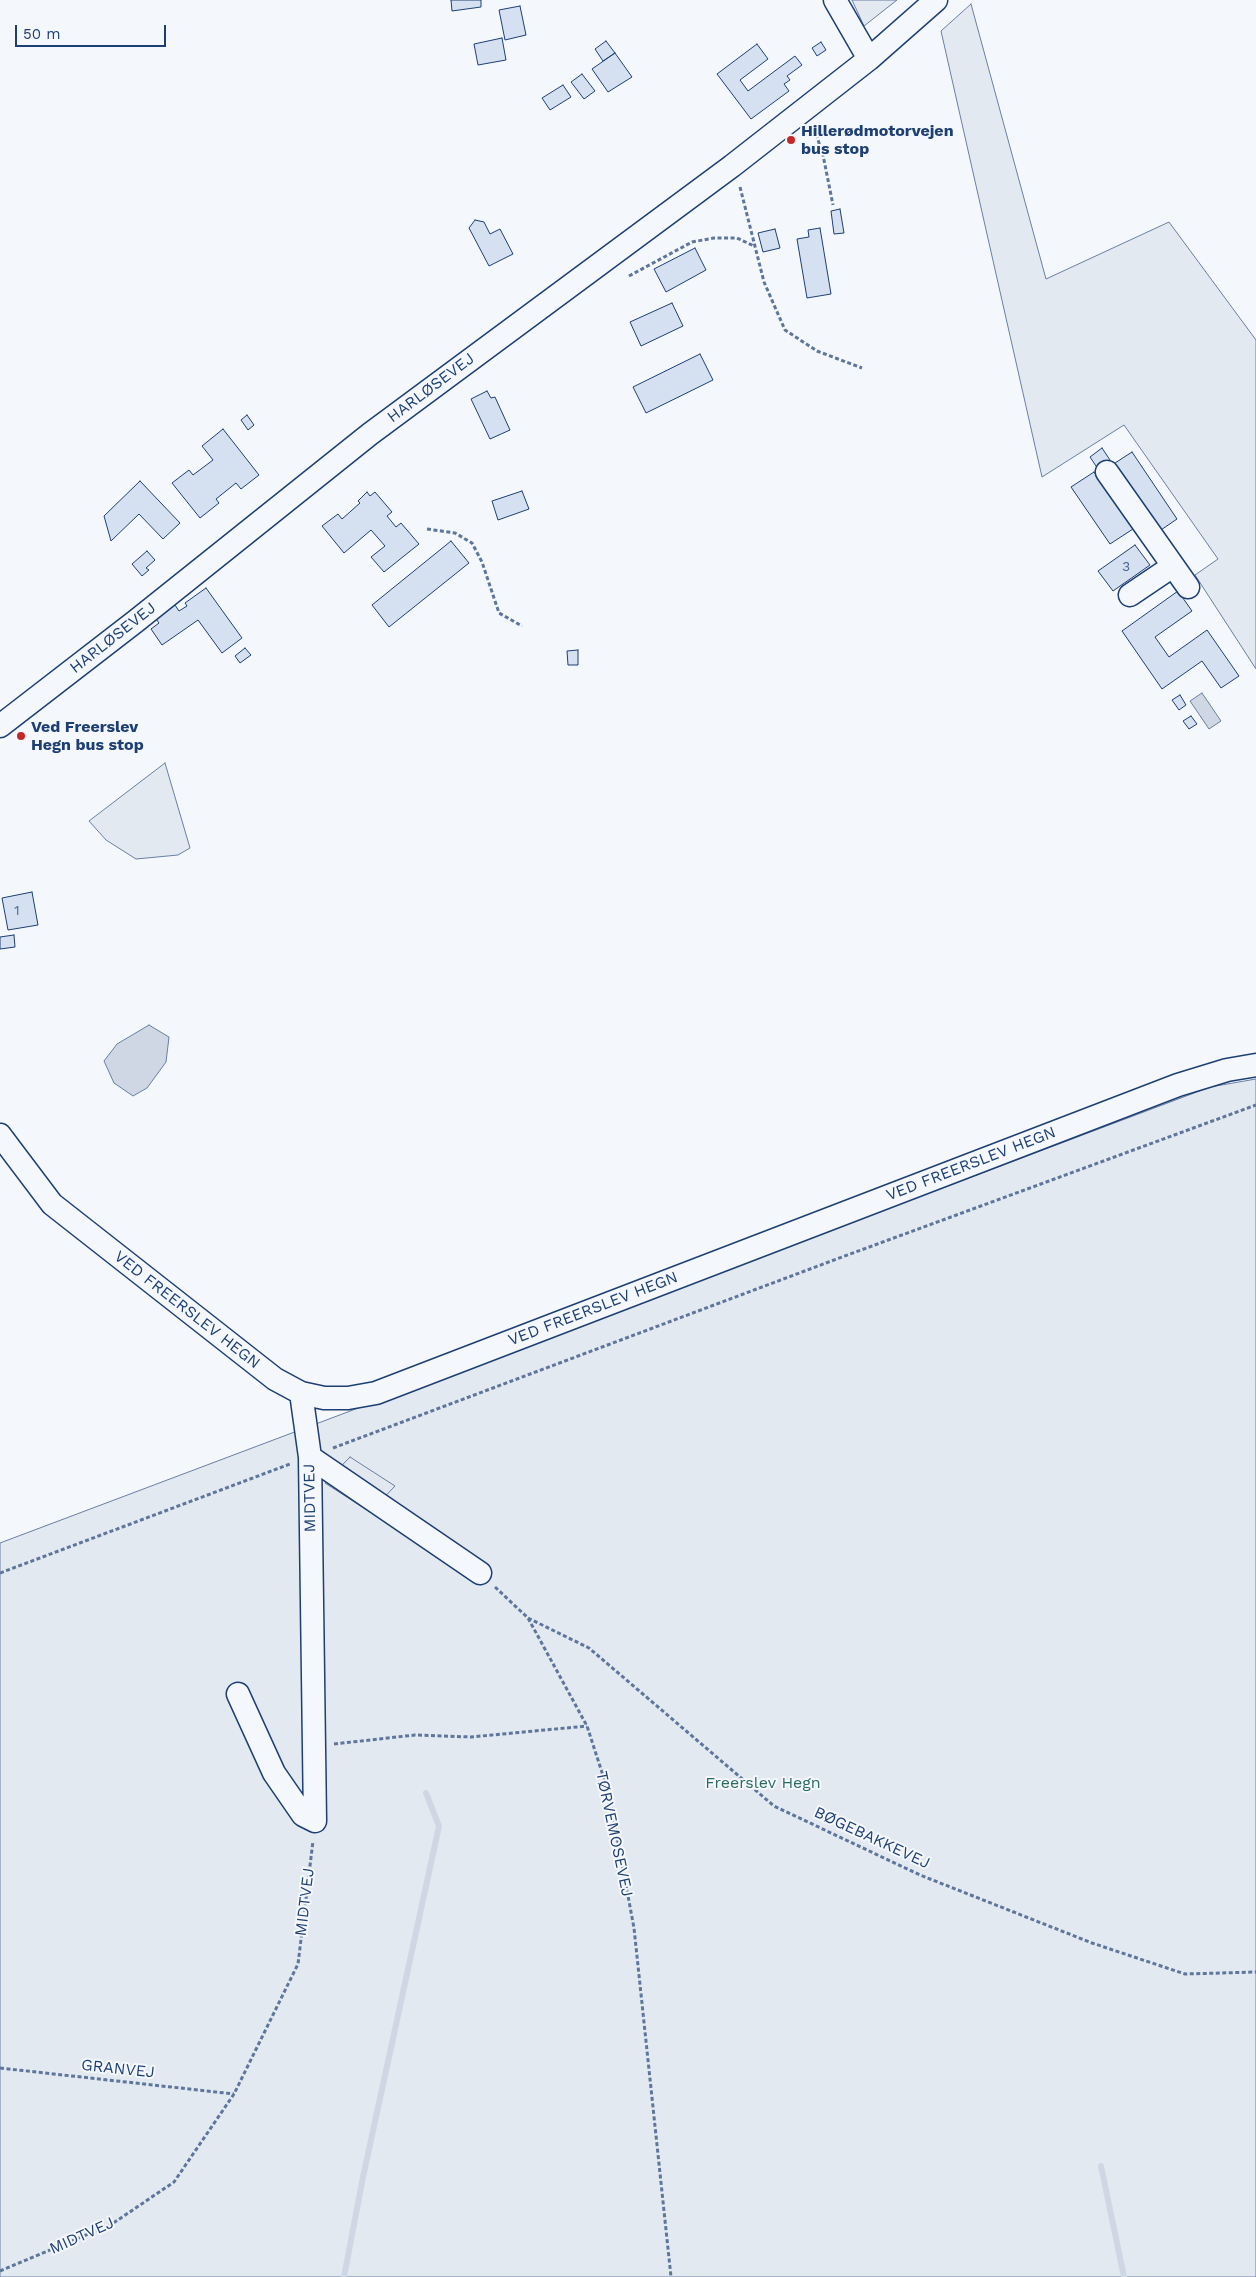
<!DOCTYPE html>
<meta charset="utf-8">
<style>
body{margin:0}
#map{position:relative;width:1256px;height:2277px;overflow:hidden;background:#f4f7fb;font-family:"Work Sans",sans-serif}
canvas{display:block}
.scale{position:absolute;left:15px;top:25px;width:151px;height:22px;box-sizing:border-box;border:2px solid #1d3f73;border-top:0;padding-left:6px;font-size:15px;line-height:18px;white-space:nowrap;color:#1d3f73;-webkit-text-stroke:4px #f4f7fb;paint-order:stroke}
</style>
<div id="map">
<canvas width="1256" height="2277"></canvas>
<div class="scale">50 m</div>
</div>
<script>
const ctx = document.querySelector('canvas').getContext('2d');
ctx.lineJoin = 'round';
function fillPath(path, color) { ctx.fillStyle = color; ctx.fill(path, 'evenodd'); }
const toPath = rows => new Path2D(rows.map(r => 'M' + r).join(''));
function trace(path, color, width, dash) { ctx.strokeStyle = color; ctx.lineWidth = width; ctx.lineCap = dash ? 'butt' : 'round'; ctx.setLineDash(dash || []); ctx.stroke(path); }
function write(font, color, halo, rows, align = 'center') {
  ctx.font = font + ' "Work Sans",sans-serif'; ctx.lineWidth = 4; ctx.setLineDash([]); ctx.textBaseline = 'middle'; ctx.strokeStyle = halo; ctx.fillStyle = color; for (const [text, x, y, turn = 0] of rows) {
    ctx.save(); ctx.translate(x, y); ctx.rotate((+turn || 0) * Math.PI / 180); ctx.textAlign = isNaN(turn) ? turn : align; if (halo) ctx.strokeText(text, 0, 0); ctx.fillText(text, 0, 0); ctx.restore();
  }
}
const green = toPath([
 [852,0,897,0,864,26,852,0],
 [971,4,1046,279,1169,222,1256,340,1256,669,1195,575,1218,559,1124,425,1042,477,941,31,971,4],
 [165,763,190,848,178,855,136,859,106,840,89,821,165,763],
 [1256,1079,1256,2277,0,2277,0,1543,1210,1087,1256,1079]
]);
const parking = toPath([
 [350,1457,395,1486,370,1512,325,1483,350,1457]
]);
const water = toPath([
 [1202,693,1221,721,1209,729,1190,701,1202,693],
 [149,1025,169,1037,166,1062,147,1088,133,1096,114,1083,104,1061,117,1044,149,1025]
]);
const stream = toPath([
 [1101,2166,1124,2277],
 [344,2277,363,2177,439,1826,426,1793]
]);
const building = toPath([
 [451,0,481,0,481,7,452,11,451,0],
 [520,6,526,35,505,40,499,10,520,6],
 [502,38,506,60,478,65,474,44,502,38],
 [606,41,615,53,603,61,595,49,606,41],
 [821,42,826,50,817,56,812,48,821,42],
 [757,44,768,59,740,80,748,91,795,56,802,65,787,76,790,80,784,84,789,91,751,119,717,74,757,44],
 [615,53,632,77,608,92,592,69,615,53],
 [582,74,595,91,584,99,571,82,582,74],
 [563,85,571,97,550,110,542,98,563,85],
 [840,209,844,233,834,234,831,211,840,209],
 [475,220,484,222,490,234,500,229,513,254,489,266,469,228,475,220],
 [820,228,831,294,807,298,797,239,809,237,808,230,820,228],
 [775,229,780,248,763,252,758,233,775,229],
 [695,248,706,270,666,292,654,269,695,248],
 [672,303,683,326,641,346,630,322,672,303],
 [700,354,713,380,646,413,633,387,700,354],
 [487,391,491,398,495,397,510,430,490,439,471,399,487,391],
 [247,415,254,425,248,430,241,420,247,415],
 [223,429,259,475,241,489,236,483,216,499,219,503,200,518,172,483,189,470,193,475,213,460,202,446,223,429],
 [1102,448,1112,463,1100,472,1090,457,1102,448],
 [1132,452,1177,519,1158,532,1112,465,1132,452],
 [1094,472,1133,529,1110,544,1071,487,1094,472],
 [140,481,180,523,163,539,139,514,111,541,104,516,140,481],
 [522,491,529,509,498,520,492,501,522,491],
 [367,492,370,496,375,492,392,512,387,516,396,527,401,523,419,544,384,572,371,557,385,546,371,530,344,553,322,526,338,514,342,519,360,503,358,501,367,492],
 [451,541,469,563,389,627,372,605,451,541],
 [1135,545,1150,565,1113,591,1098,571,1135,545],
 [147,551,155,560,146,568,149,570,142,576,132,564,147,551],
 [206,588,242,638,222,653,198,620,162,645,151,629,159,623,156,619,175,605,179,611,187,606,185,603,206,588],
 [1178,591,1192,611,1155,637,1169,657,1207,630,1239,676,1221,688,1202,661,1162,689,1122,631,1178,591],
 [245,648,251,655,240,663,235,656,245,648],
 [578,650,578,665,568,665,567,651,578,650],
 [1180,695,1186,705,1179,710,1172,700,1180,695],
 [1191,716,1197,724,1189,729,1183,721,1191,716],
 [32,892,38,925,8,930,2,898,32,892],
 [14,935,15,947,0,949,0,937,14,935]
]);
const path = toPath([
 [814,128,823,155,833,205],
 [740,187,764,282,785,330,817,351,862,368],
 [629,276,692,242,714,238,737,238,754,246],
 [427,529,455,533,472,543,482,562,499,613,522,626],
 [333,1448,842,1257,1256,1105],
 [0,1573,290,1464],
 [495,1587,528,1618,587,1726,609,1794,634,1928,671,2277],
 [528,1618,589,1648,774,1806,920,1875,1092,1943,1185,1974,1256,1972],
 [334,1744,415,1735,471,1737,587,1726],
 [0,2068,234,2094],
 [0,2271,112,2224,174,2182,234,2094,298,1964,313,1841]
]);
const minor = toPath([
 [835,0,869,59],
 [1107,472,1188,587],
 [1130,595,1173,566],
 [0,726,136,621,370,434,732,166,869,59,936,0],
 [0,1135,52,1204,275,1379,301,1393,324,1398,348,1398,376,1393,1178,1085,1227,1070,1256,1065],
 [310,1457,480,1573],
 [238,1694,274,1773,303,1815,315,1821,310,1457,301,1393]
]);
const markers = [
 [791,140,5,"#c62828"],
 [21,736,5,"#c62828"]
];
const numberNames = [
 ["3",1126,567],
 ["1",17,911]
];
const poiNames = [
 ["Hillerødmotorvejen",801,131],
 ["bus stop",801,149],
 ["Ved Freerslev",31,727],
 ["Hegn bus stop",31,745]
];
const streetNames = [
 ["HARLØSEVEJ",431,388,-37],
 ["HARLØSEVEJ",113,638,-38],
 ["VED FREERSLEV HEGN",971,1164,-21],
 ["VED FREERSLEV HEGN",593,1309,-21],
 ["VED FREERSLEV HEGN",187,1310,38],
 ["MIDTVEJ",310,1498,-91],
 ["TØRVEMOSEVEJ",614,1834,78],
 ["BØGEBAKKEVEJ",872,1838,25],
 ["MIDTVEJ",305,1902,-83],
 ["GRANVEJ",118,2069,6],
 ["MIDTVEJ",82,2236,-24]
];
const parkNames = [
 ["Freerslev Hegn",763,1783]
];
fillPath(green, '#e3e9f0');
trace(green, '#687fa3', 1);
fillPath(parking, '#e3e8f0');
trace(parking, '#687fa3', 1);
fillPath(water, '#cfd7e4');
trace(water, '#687fa3', 1);
trace(stream, '#cfd7e4', 6);
fillPath(building, '#d5e0f0');
trace(building, '#1d3f73', 1);
trace(minor, '#1d3f73', 25);
trace(path, '#5e769c', 3, [4, 2.5]);
trace(minor, '#f4f7fb', 22);
for (const [x, y, r, color] of markers) { const dot = new Path2D(); dot.arc(x, y, r, 0, 2 * Math.PI); ctx.fillStyle = color; ctx.fill(dot); trace(dot, '#f4f7fb', 2); }
write('14px', '#4b6792', null, numberNames);
write('bold 16px', '#1d3f73', '#f4f7fb', poiNames, 'left');
write('16px', '#1d3f73', '#f4f7fb', streetNames);
write('16px', '#2c6c60', '#f4f7fb', parkNames);
</script>
